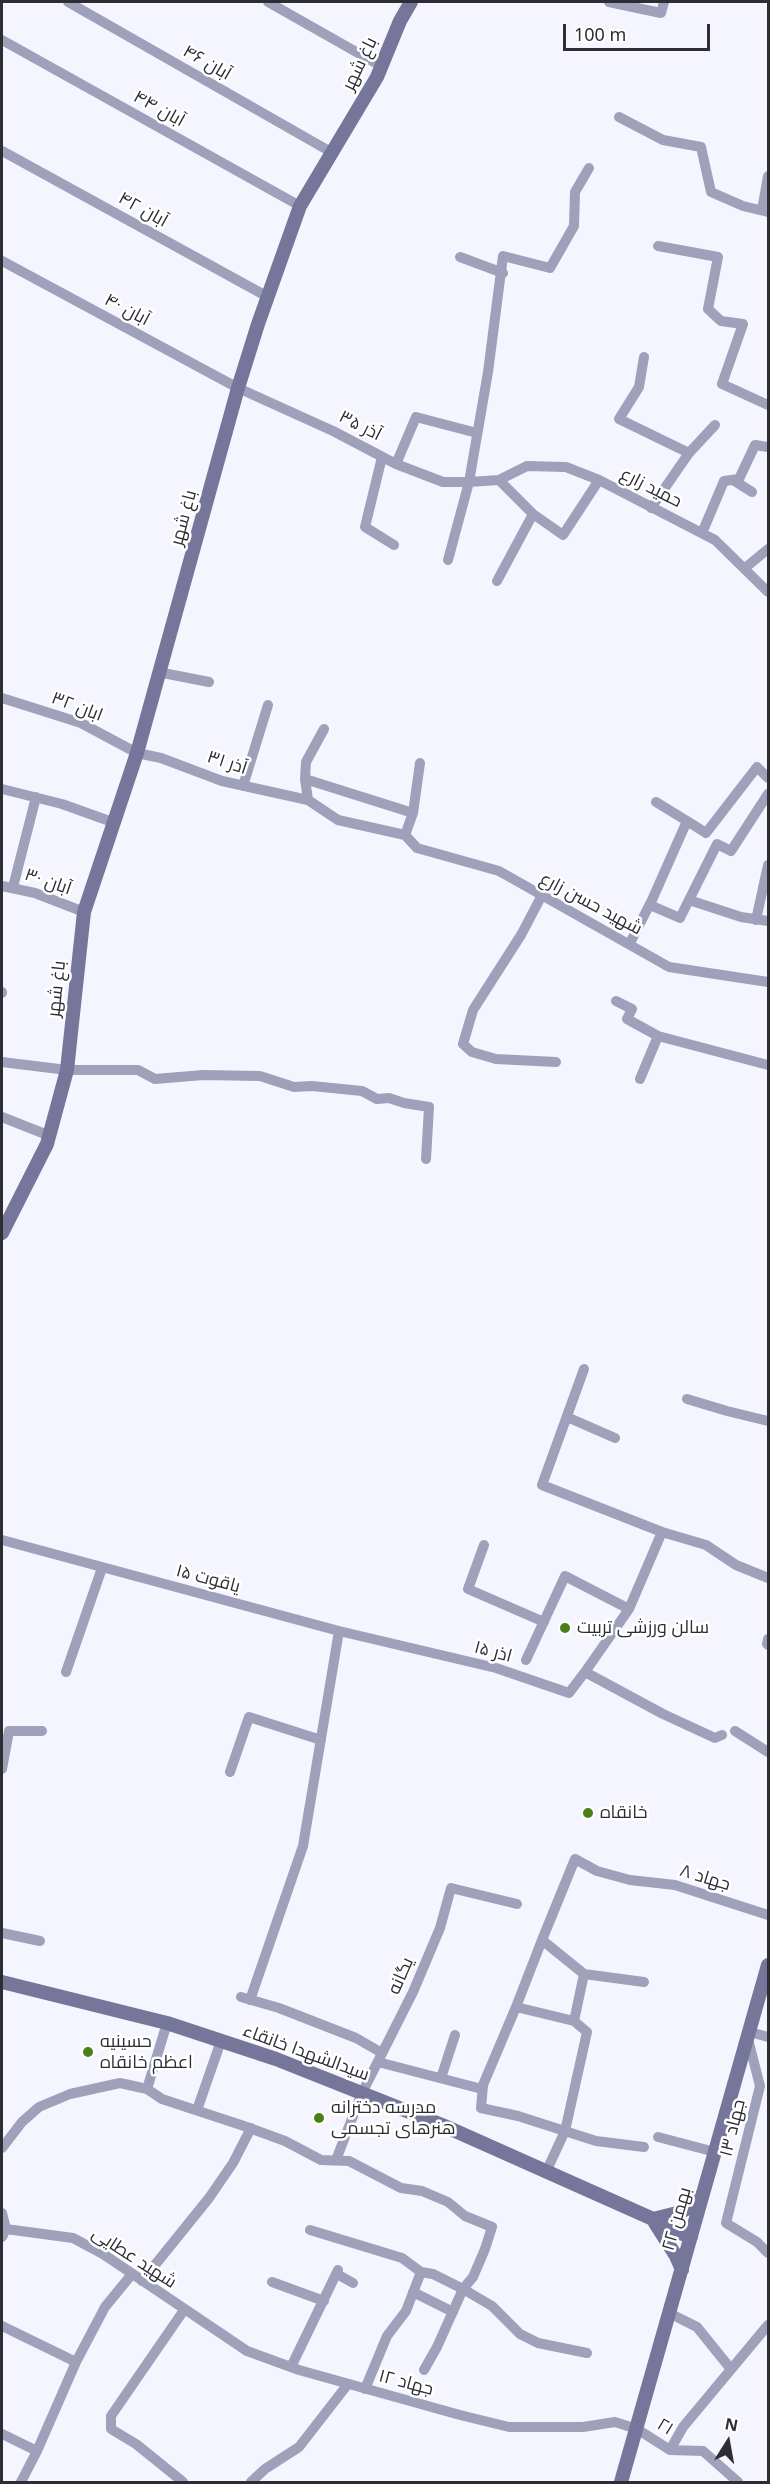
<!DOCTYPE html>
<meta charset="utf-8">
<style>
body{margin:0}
#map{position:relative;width:770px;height:2484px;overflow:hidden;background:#f5f5ff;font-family:"Noto Sans",sans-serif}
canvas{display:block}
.frame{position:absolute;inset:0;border:3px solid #2d2d33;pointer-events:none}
.north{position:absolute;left:698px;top:2412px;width:60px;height:60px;-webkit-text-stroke:4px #fff;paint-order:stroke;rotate:11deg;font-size:16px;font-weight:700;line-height:24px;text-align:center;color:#2d2d33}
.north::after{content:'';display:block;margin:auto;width:21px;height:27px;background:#2d2d33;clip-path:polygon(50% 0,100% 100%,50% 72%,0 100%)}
.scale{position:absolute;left:563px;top:24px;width:147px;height:27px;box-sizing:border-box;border:3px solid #2d2d33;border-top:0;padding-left:8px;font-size:18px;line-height:21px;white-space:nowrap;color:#2d2d33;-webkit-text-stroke:4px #fff;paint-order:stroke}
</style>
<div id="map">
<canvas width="770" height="2484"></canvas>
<div class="frame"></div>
<div class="north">N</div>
<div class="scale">100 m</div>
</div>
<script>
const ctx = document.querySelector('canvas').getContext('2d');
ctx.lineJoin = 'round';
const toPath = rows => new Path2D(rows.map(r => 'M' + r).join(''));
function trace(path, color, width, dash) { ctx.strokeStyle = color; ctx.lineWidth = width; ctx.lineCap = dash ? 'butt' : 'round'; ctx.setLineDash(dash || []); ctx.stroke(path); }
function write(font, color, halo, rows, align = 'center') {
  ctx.font = font + ' "Noto Sans",Cairo,sans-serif'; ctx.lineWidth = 5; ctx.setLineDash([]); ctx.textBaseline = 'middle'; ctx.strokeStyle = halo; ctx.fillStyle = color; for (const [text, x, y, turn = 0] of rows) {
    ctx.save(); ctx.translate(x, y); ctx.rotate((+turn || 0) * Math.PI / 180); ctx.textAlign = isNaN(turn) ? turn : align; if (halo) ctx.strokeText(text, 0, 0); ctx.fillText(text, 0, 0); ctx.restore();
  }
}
const minor = toPath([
 [68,2,331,152],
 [268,2,381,66],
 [609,2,661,13,664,2],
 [2,40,300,206],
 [619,117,663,140,701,147,711,192,743,206,768,212],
 [2,151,268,297],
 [762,210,768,176],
 [658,246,718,257,708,309,721,321,743,324,722,384,768,405],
 [460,257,503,273],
 [2,261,238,388,333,431,396,464,443,482,469,482,488,372,503,256,550,268,574,226,575,192,589,168],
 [644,357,639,387,619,419,689,453],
 [382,457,365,527,394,545],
 [396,464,416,417,477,433],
 [499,480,533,514],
 [733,480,752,492],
 [651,508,689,453,715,425],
 [702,533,724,481,739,479,755,445,768,447],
 [448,560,469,482,499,480,527,466,566,467,599,480,715,540,768,592],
 [745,568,768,549],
 [497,581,533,514,563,535,599,480],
 [158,672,209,682],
 [2,698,81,723,137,753,161,758,222,781,308,800],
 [324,729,306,762,305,779,308,800,338,820,405,835],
 [305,779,413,813],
 [243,786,268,705],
 [2,789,62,804,115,823],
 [656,802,687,821],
 [405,835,417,848,499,871,669,967,768,982],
 [405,835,413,813,420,763],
 [2,886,35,893,84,912],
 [13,887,36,797],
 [541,897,521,935,473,1010,463,1044,472,1052,496,1059,556,1062],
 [689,900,741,917,768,921],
 [650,905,680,918,717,844,731,851,768,794],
 [756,920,768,865],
 [630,943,652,900,687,821,706,833,757,767,768,778],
 [2,992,2,993],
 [616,1001,632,1009,627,1019,658,1036],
 [2,1062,67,1070,138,1070,155,1079,203,1075,260,1076,294,1087,312,1086,362,1091,377,1099,389,1098,404,1103,429,1107,426,1159],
 [640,1079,658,1036,768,1065],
 [2,1117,50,1136],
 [584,1369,542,1485,662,1532,706,1545,736,1565,768,1578],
 [687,1399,727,1411,768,1421],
 [567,1417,615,1438],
 [2,1540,339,1631,496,1668,569,1693,585,1672],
 [484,1545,468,1589,544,1622],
 [629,1609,585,1672,663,1714,715,1738,722,1735],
 [768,1639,767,1644,768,1645],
 [526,1660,565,1576,629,1609,662,1532],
 [66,1672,102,1568],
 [735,1731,768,1752],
 [2,1769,9,1731,42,1731],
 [230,1772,249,1717,321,1740],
 [2,1933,40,1941],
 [542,1940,516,2007,574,2021,587,2032,565,2131,546,2172],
 [644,1982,584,1974,542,1940,575,1859,597,1871,630,1880,675,1885,768,1915],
 [241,1997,279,2008,356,2038,382,2053],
 [250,2000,303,1846,339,1631],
 [516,2007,483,2085,481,2108,518,2116,596,2141,644,2147],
 [574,2021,584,1974],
 [750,2032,768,2037],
 [748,2039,760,2086,726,2223,757,2242,768,2253],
 [378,2062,482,2089],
 [441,2078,455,2035],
 [147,2089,167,2023],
 [197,2110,221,2041],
 [658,2137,715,2152],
 [2,2148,22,2122,39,2107,70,2094,120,2083,147,2089,162,2099,244,2126,285,2141,321,2160,349,2161,401,2188,422,2191,448,2202,465,2216,492,2227,485,2249,473,2277,463,2289,433,2274,421,2272,402,2258,310,2230],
 [336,2160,362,2093,413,1992,440,1928,451,1888,517,1904],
 [2,2213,6,2229],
 [2,2237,6,2229,73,2238,103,2254,247,2351,299,2370,460,2415,509,2427,583,2427,615,2422,637,2429,670,2450,703,2451,738,2482],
 [337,2274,353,2283],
 [142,2281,209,2198,233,2163,251,2128],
 [272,2282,324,2301],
 [413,2292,453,2312],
 [669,2313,697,2327,730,2368],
 [2,2326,76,2362,105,2307,132,2274],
 [291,2367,338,2270],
 [424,2370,437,2347,463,2289,492,2306,520,2334,538,2343,587,2353],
 [365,2389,387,2336,406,2311,421,2272],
 [2,2434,37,2451,21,2482],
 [670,2450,683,2427,768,2325],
 [37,2451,76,2362],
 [183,2482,136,2444,111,2429,111,2416,184,2310],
 [251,2482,265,2469,299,2447,348,2384]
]);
const secondary = toPath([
 [2,1233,47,1144,67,1070,84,912,137,753,238,388,258,324,300,206,377,77,400,21,411,2],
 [2,1982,167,2023,276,2059,442,2125,653,2219,663,2227,691,2237],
 [653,2219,681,2212,690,2207,703,2194],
 [655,2223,676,2256,682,2270],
 [621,2482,768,1965]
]);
const markers = [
 [565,1628,6,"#498017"],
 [588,1813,6,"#498017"],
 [88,2052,6,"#498017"],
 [319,2118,6,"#498017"]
];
const streetNames = [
 ["آبان ۴۶",207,63,30],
 ["باغ شهر",360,64,-64],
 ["آبان ۴۴",159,109,29],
 ["آبان ۴۲",143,210,29],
 ["آبان ۴۰",127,310,28],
 ["آذر ۳۵",360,426,27],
 ["حمید زارع",651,488,27],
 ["باغ شهر",184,518,-75],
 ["ابان ۳۲",77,707,21],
 ["آذر ۳۱",227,763,18],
 ["آبان ۳۰",48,882,19],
 ["شهید حسن زارع",591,904,28],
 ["باغ شهر",57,989,-84],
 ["یاقوت ۱۵",208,1579,15],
 ["اذر ۱۵",493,1652,15],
 ["جهاد ۸",705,1878,17],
 ["یگانه",401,1976,-66],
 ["سیدالشهدا خانقاء",306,2053,20],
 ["جهاد ۱۳",733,2128,-76],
 ["۲۲ بهمن",677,2219,-74],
 ["شهید عطایی",134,2258,33],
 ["جهاد ۱۲",406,2383,15],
 ["۲۱",665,2427,31]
];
const poiNames = [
 ["سالن ورزشی تربیت",577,1628],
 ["خانقاه",600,1813],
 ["حسینیه",100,2042],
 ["اعظم خانقاه",100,2063],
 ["مدرسه دخترانه",331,2108],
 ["هنرهای تجسمی",331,2129]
];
trace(minor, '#9fa0b9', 10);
trace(secondary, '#76769a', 14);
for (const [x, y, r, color] of markers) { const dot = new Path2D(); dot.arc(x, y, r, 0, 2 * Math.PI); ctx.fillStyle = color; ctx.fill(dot); trace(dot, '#fff', 2); }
write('18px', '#2d2d33', '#fff', streetNames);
write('18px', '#2d2d33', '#fff', poiNames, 'left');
</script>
